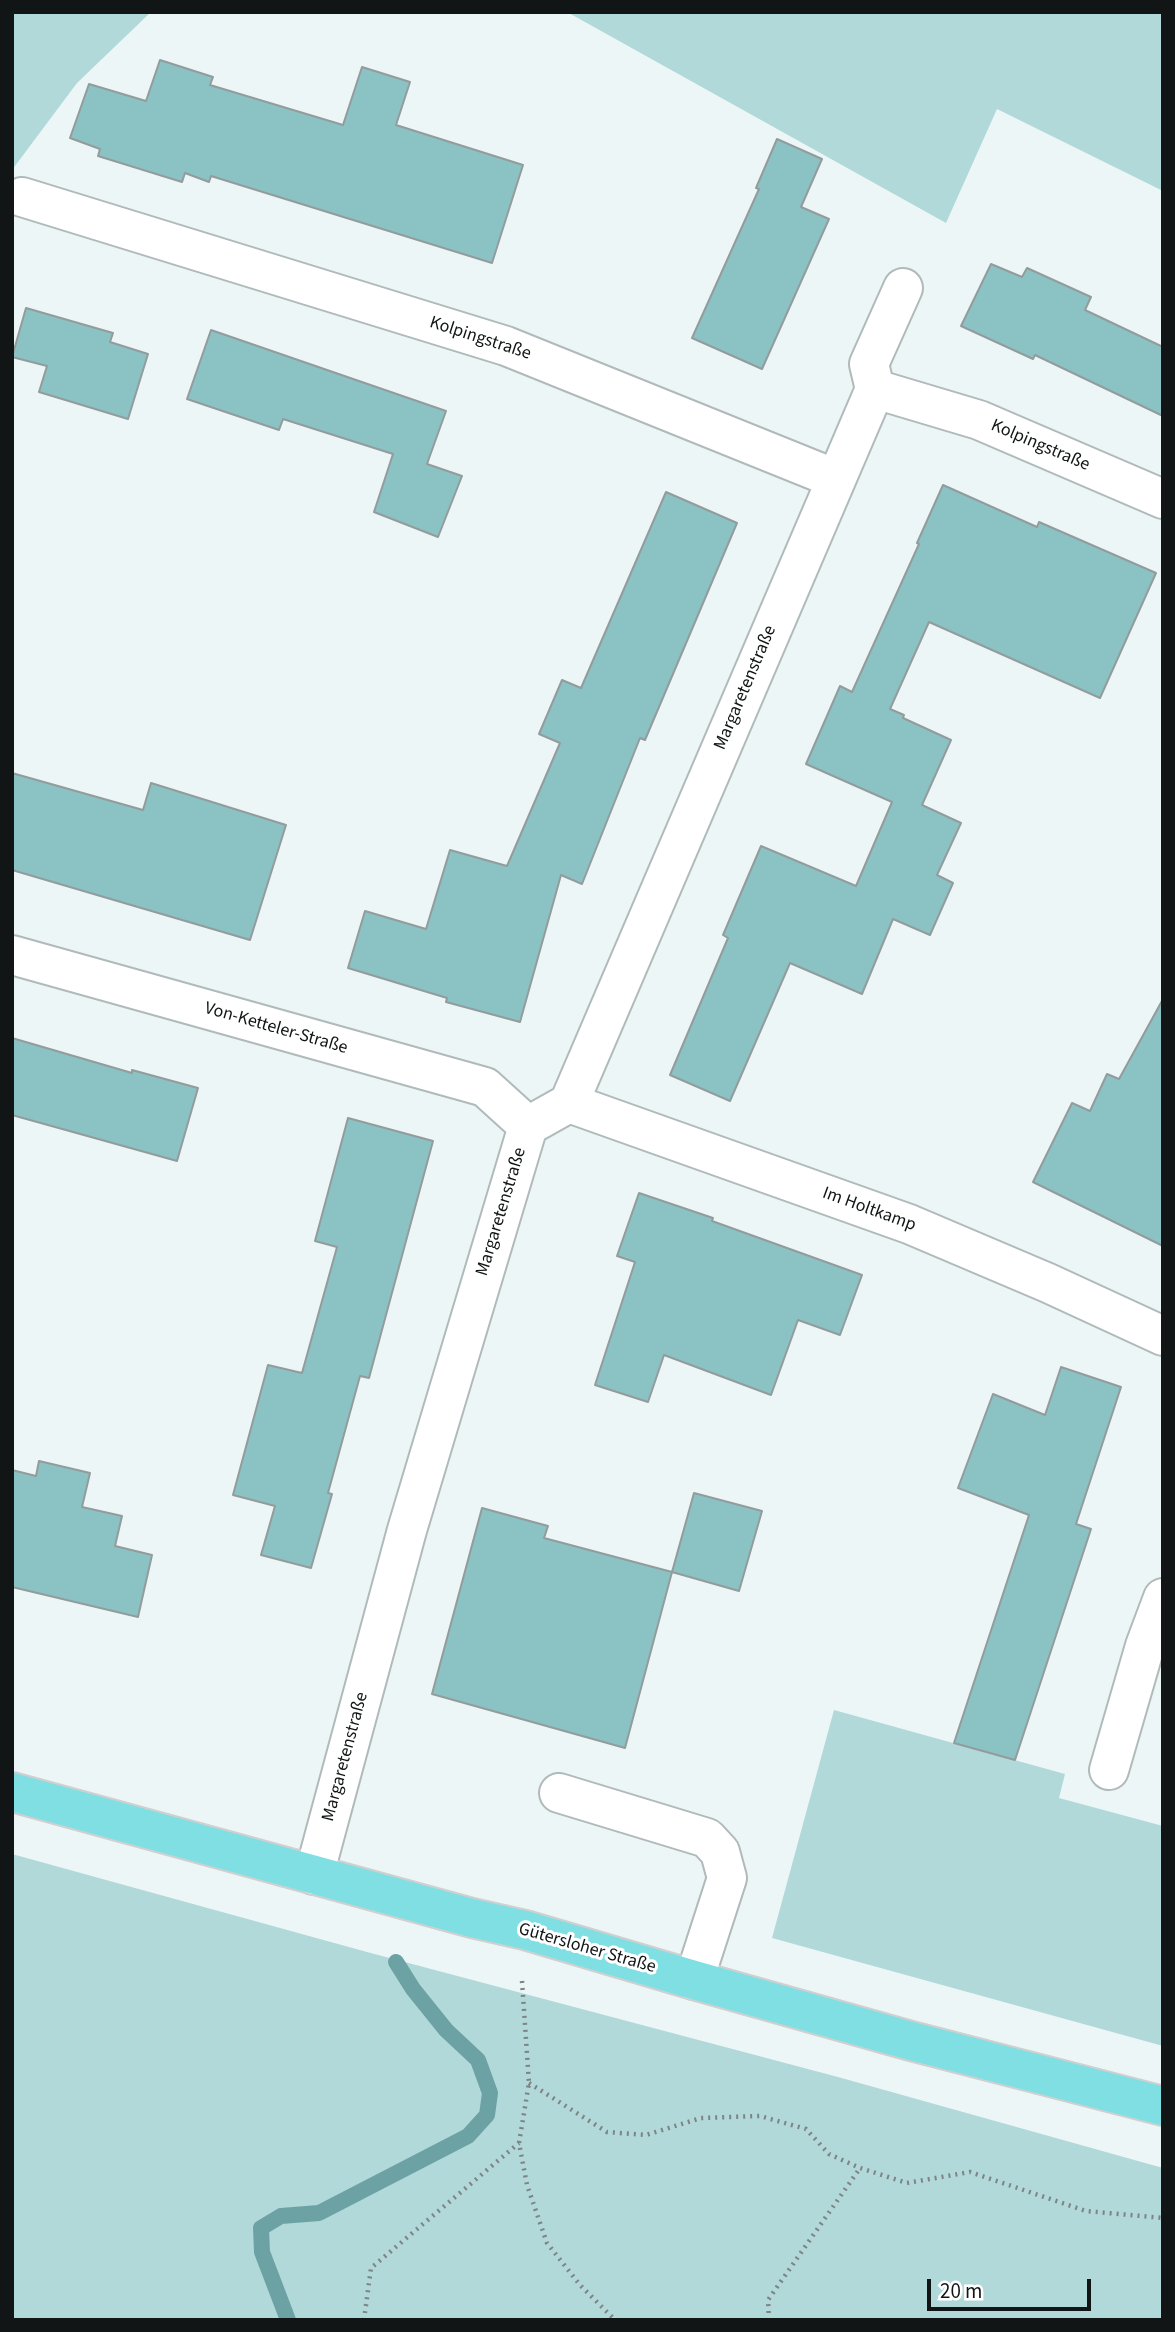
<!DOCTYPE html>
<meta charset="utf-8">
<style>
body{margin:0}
#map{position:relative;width:1175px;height:2332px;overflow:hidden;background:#edf6f6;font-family:"Source Sans 3",sans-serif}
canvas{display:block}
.frame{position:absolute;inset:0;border:14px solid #121516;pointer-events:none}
.scale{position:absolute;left:927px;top:2279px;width:164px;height:32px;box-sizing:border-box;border:4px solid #121516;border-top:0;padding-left:9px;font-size:21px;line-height:24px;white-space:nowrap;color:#121516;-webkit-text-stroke:5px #fff;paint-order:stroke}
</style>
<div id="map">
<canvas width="1175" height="2332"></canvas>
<div class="frame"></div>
<div class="scale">20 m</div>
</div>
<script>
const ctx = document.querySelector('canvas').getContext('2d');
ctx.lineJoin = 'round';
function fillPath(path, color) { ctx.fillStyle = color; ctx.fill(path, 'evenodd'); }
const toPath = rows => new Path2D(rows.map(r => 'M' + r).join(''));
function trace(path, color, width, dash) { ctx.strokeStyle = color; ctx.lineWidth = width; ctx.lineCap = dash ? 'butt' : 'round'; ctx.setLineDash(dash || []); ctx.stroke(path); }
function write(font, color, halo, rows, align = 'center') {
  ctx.font = font + ' "Source Sans 3",sans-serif'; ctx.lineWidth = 6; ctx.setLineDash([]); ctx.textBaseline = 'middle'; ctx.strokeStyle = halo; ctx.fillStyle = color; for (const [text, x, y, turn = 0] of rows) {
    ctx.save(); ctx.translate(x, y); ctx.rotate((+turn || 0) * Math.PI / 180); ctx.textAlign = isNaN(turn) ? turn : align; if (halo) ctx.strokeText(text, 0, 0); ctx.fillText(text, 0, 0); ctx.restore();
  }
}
const green = toPath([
 [12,12,151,12,77,83,12,170],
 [567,12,1163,12,1163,191,997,109,946,223],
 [834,1710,1065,1774,1059,1798,1163,1826,1163,2046,772,1938],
 [12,1854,367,1952,838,2077,1163,2168,1163,2320,12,2320]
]);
const stream = toPath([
 [288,2320,262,2252,261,2228,281,2216,319,2213,468,2136,487,2115,490,2093,478,2060,446,2030,413,1989,396,1962]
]);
const building = toPath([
 [160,60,213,77,210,85,343,125,362,67,410,82,396,125,523,165,492,263,211,176,209,182,185,173,182,182,98,156,100,149,70,138,89,84,146,101,160,60],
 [777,139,822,159,801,207,829,219,762,369,692,338,759,189,756,188,777,139],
 [991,264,1022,277,1027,268,1091,297,1085,310,1163,347,1163,416,1035,355,1033,359,961,326,991,264],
 [26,308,113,333,110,342,148,354,128,419,39,392,47,366,12,357,26,308],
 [211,330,446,411,427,464,462,476,438,537,374,512,393,454,283,419,279,430,187,399,211,330],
 [943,485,1037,527,1039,522,1156,573,1100,698,929,622,890,709,904,715,903,718,951,740,922,805,961,823,937,875,953,883,930,935,893,919,862,994,790,963,730,1101,670,1075,728,938,723,935,761,846,856,886,892,802,806,764,840,686,852,692,919,544,917,543,943,485],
 [666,492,737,523,645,740,640,738,582,884,561,875,520,1022,446,1002,447,998,348,968,365,911,426,929,450,850,507,866,560,743,539,734,562,680,581,688,666,492],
 [12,773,143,810,151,783,286,825,250,940,12,870,12,773],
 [1163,999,1163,1246,1033,1182,1072,1103,1090,1111,1107,1074,1119,1079,1163,999],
 [12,1038,132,1073,132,1070,198,1088,177,1161,12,1115,12,1038],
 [348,1118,433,1141,369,1378,360,1376,328,1493,332,1494,311,1568,261,1555,275,1506,233,1495,268,1365,302,1373,337,1247,315,1241,348,1118],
 [639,1193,713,1218,712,1221,862,1275,840,1335,798,1320,771,1395,664,1355,648,1402,595,1385,635,1262,617,1256,639,1193],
 [1061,1367,1121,1387,1076,1524,1091,1529,1015,1760,954,1743,1029,1515,958,1488,993,1394,1045,1415,1061,1367],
 [39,1461,90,1473,82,1507,122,1516,115,1546,152,1555,138,1617,12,1587,12,1470,36,1476,39,1461],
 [694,1493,762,1511,739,1591,672,1572,694,1493],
 [482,1508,548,1526,544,1538,672,1572,625,1748,432,1694,482,1508]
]);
const path = toPath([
 [522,1981,529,2083,519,2143,527,2185,547,2243,580,2285,615,2320],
 [529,2083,607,2132,646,2135,701,2118,760,2116,806,2129,829,2154,860,2168,907,2183,970,2172,1086,2211,1163,2218],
 [364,2320,371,2268,519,2143],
 [769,2320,768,2300,860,2168]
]);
const minor = toPath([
 [22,197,506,346,836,479],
 [875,389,979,420,1163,499],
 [12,955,485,1087,528,1126],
 [569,1103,909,1224,1048,1283,1163,1336],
 [1109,1770,1145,1646,1163,1598],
 [559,1793,707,1838,720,1852,727,1878,694,1980],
 [314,1875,407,1530,528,1126,569,1103,875,389,869,364,903,288]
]);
const major = toPath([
 [12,1792,472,1918,525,1930,694,1980,911,2041,1163,2106]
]);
const streetNames = [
 ["Kolpingstraße",480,339,18],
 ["Kolpingstraße",1040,446,23],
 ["Margaretenstraße",746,688,-67],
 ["Von-Ketteler-Straße",276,1029,16],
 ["Im Holtkamp",869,1210,20],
 ["Margaretenstraße",502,1212,-73],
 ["Margaretenstraße",346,1757,-75],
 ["Gütersloher Straße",587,1949,16]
];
fillPath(green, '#b1d9da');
trace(stream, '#6da2a5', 16);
fillPath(building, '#8bc2c4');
trace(building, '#939c9c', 2);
trace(minor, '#b1baba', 42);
trace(major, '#d0d0d0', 42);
trace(path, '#7e8485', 4.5, [2, 5]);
trace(minor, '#fff', 38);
trace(major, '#80dfe3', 38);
write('18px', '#121516', '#fff', streetNames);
</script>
